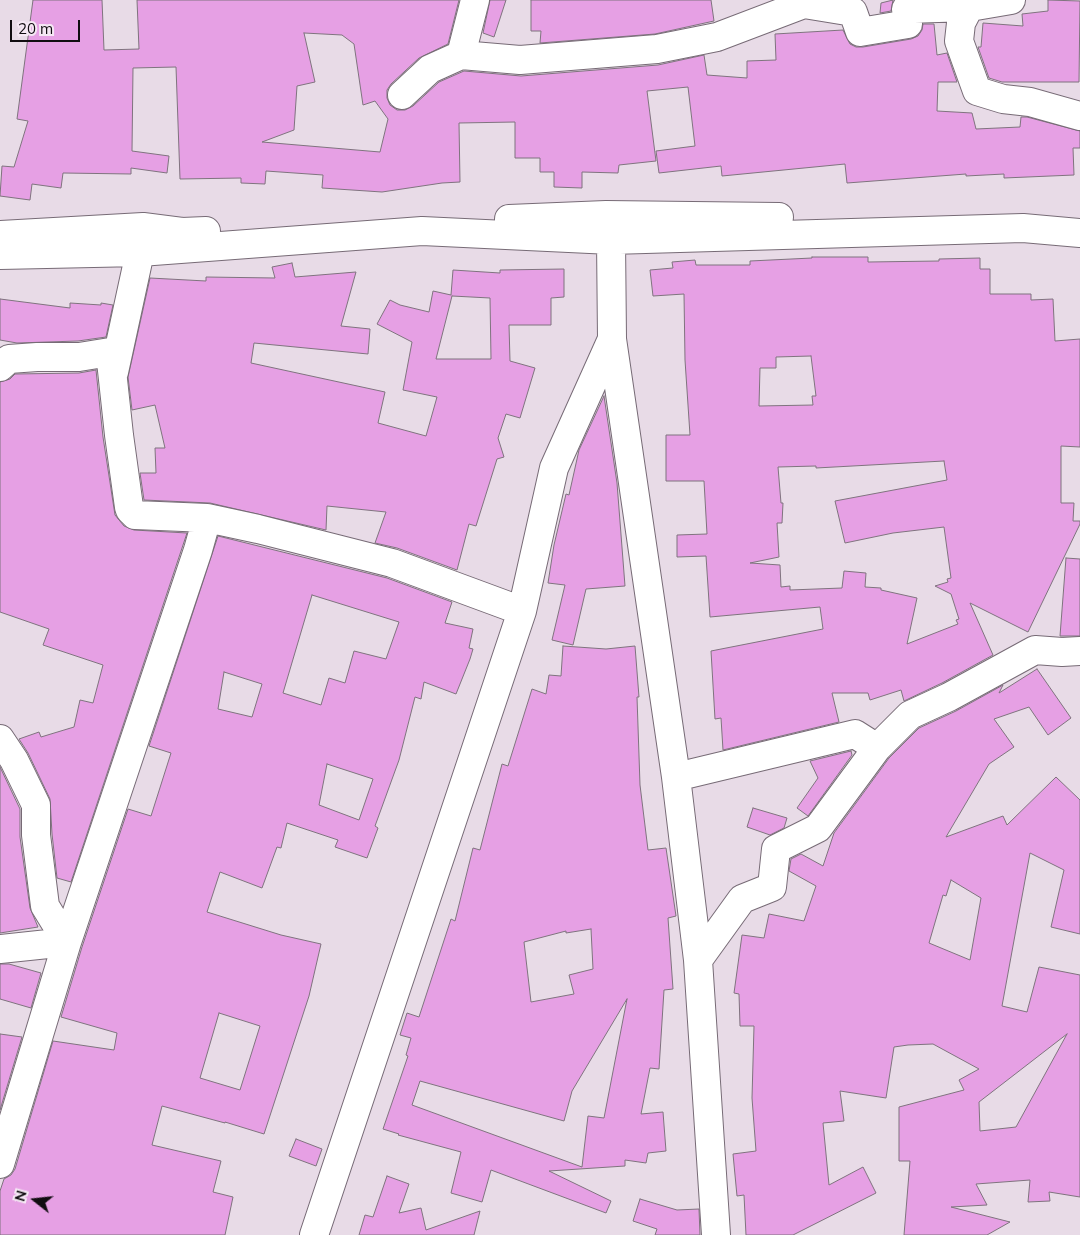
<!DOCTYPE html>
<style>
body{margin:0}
#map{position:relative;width:1080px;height:1235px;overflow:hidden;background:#e8dbe7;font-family:Mulish,sans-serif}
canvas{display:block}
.north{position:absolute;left:10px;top:1175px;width:50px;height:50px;-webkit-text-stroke:4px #f5e8f4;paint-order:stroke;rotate:286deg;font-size:14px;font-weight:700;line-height:20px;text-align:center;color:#110d11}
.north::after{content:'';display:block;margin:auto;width:18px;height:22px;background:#110d11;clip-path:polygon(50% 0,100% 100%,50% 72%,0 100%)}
.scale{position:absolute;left:10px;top:20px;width:70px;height:22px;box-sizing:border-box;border:2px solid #110d11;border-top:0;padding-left:6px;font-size:15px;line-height:18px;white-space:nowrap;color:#110d11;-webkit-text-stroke:4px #f5e8f4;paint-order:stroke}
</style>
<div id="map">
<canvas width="1080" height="1235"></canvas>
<div class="north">N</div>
<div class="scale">20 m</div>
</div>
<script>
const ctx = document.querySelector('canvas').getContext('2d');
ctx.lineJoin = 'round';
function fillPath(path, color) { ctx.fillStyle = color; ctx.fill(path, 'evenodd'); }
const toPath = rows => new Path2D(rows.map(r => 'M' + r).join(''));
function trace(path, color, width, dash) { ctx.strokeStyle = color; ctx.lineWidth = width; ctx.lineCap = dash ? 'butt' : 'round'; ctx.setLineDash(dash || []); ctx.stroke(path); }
const building = toPath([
 [33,0,102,0,104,50,139,49,137,0,459,0,448,44,419,58,391,84,387,90,387,98,390,105,397,110,405,110,413,106,439,82,464,71,521,76,658,65,704,55,707,75,747,78,747,61,776,60,775,34,843,30,850,44,856,47,863,47,911,39,918,36,922,30,923,24,934,24,937,55,947,53,957,82,938,82,937,111,972,113,976,129,1020,127,1021,117,1027,117,1080,131,1080,148,1073,148,1074,175,1004,178,1004,174,966,176,966,174,847,183,845,164,722,176,721,166,659,173,656,151,695,146,688,87,647,91,656,161,619,165,618,173,582,172,582,188,554,187,554,172,540,172,540,158,515,158,515,122,459,123,460,182,442,183,382,192,322,188,323,175,266,171,265,184,241,183,241,178,180,179,176,67,133,68,132,151,169,156,167,173,131,168,131,174,63,173,61,188,32,184,30,200,0,196,2,166,14,167,28,121,17,119,33,0],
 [304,33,342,35,354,44,363,105,375,101,388,119,380,152,262,142,294,130,297,86,315,82,304,33],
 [490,0,506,0,494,37,483,33,490,0],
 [531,0,711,0,714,21,655,34,540,43,541,31,531,31,531,0],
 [893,0,891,11,880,13,881,3,893,0],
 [1048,0,1080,1,1079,82,1002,82,989,78,978,47,981,47,983,23,1023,26,1022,14,1048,11,1048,0],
 [812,257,868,257,868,262,939,261,939,259,980,258,980,269,990,269,990,294,1031,294,1031,300,1053,299,1055,341,1080,339,1080,447,1061,446,1061,503,1074,503,1073,521,1080,521,1080,524,1028,632,970,603,993,655,942,683,904,701,901,690,870,700,868,693,832,693,839,722,723,750,721,718,715,719,711,651,823,629,820,607,710,617,706,556,677,557,677,535,707,534,704,481,666,481,666,435,690,435,685,360,684,294,653,296,650,270,673,268,672,262,695,260,696,265,750,265,750,261,812,258,812,257],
 [811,356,816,396,812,396,813,405,759,406,760,368,776,368,776,357,811,356],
 [944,461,947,480,835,501,845,543,893,533,944,527,951,578,947,579,948,582,935,586,951,594,959,619,956,620,958,624,907,644,917,598,881,590,881,588,865,587,866,573,844,571,842,588,790,590,790,586,781,587,780,565,750,563,779,557,777,523,782,523,783,503,781,503,778,467,816,466,816,468,944,461],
 [292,263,295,277,356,272,341,326,370,329,368,354,254,343,251,363,385,392,378,423,426,436,437,397,403,390,412,342,377,324,390,300,400,305,429,312,433,291,451,295,453,270,500,273,500,270,564,269,564,297,551,298,551,325,509,325,510,361,535,368,520,418,506,414,498,438,504,457,497,459,476,526,469,524,457,570,397,548,375,543,386,512,327,506,326,530,210,503,144,500,140,473,156,473,155,448,165,448,155,405,132,410,128,377,150,278,206,281,206,277,275,278,272,267,292,263],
 [452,296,490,298,491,359,436,359,452,296],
 [0,299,70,308,70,303,101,305,101,303,113,305,106,337,78,341,17,343,0,340,0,299],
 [96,370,103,437,115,515,124,526,134,530,187,533,71,882,57,878,52,834,50,799,28,753,19,739,39,732,41,737,74,727,80,700,93,703,103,665,43,645,49,629,0,612,0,382,10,379,15,374,79,373,96,370],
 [604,396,617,483,625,586,586,589,573,645,552,640,565,585,548,583,554,545,566,494,569,495,579,450,604,396],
 [218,536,387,578,452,602,445,623,473,629,469,648,473,649,470,659,456,694,424,682,421,699,415,697,399,760,375,826,378,828,367,858,335,847,338,840,287,823,281,848,277,847,262,888,220,872,207,912,281,935,321,944,309,996,264,1134,225,1122,225,1123,162,1106,152,1145,221,1161,213,1192,233,1197,225,1235,0,1235,0,1191,4,1179,11,1175,15,1169,53,1041,114,1050,117,1033,61,1017,82,947,128,809,151,816,171,753,149,746,218,536],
 [312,595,399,622,386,659,354,651,345,683,329,678,321,705,283,693,312,595],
 [224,672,262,684,252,717,218,709,224,672],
 [327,764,373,779,359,820,319,805,327,764],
 [219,1013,260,1026,240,1090,200,1078,219,1013],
 [1066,558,1080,559,1080,636,1060,636,1066,558],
 [563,646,606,649,635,646,639,697,637,697,640,785,648,850,666,848,676,916,668,918,673,989,664,990,659,1069,650,1068,641,1114,663,1112,666,1151,648,1153,646,1163,625,1160,625,1166,549,1171,611,1201,606,1213,491,1170,482,1202,451,1193,461,1152,398,1135,399,1134,383,1129,408,1056,406,1055,411,1038,400,1035,407,1013,419,1017,451,919,455,921,473,848,480,850,502,764,508,766,532,689,546,694,549,675,561,676,563,646],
 [591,929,593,969,569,975,574,994,531,1002,524,942,566,931,566,933,591,929],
 [627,999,604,1118,588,1116,582,1167,412,1105,420,1081,564,1121,572,1091,627,999],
 [1037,669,1071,718,1048,735,1029,707,994,719,1014,747,989,764,946,837,1003,816,1007,825,1056,777,1080,800,1080,934,1051,927,1064,870,1030,853,1002,1006,1027,1012,1039,967,1080,975,1080,1197,1049,1192,1050,1201,1028,1202,1030,1180,976,1184,987,1205,951,1207,1010,1222,987,1235,904,1235,910,1161,899,1161,899,1107,964,1090,959,1080,979,1069,933,1044,908,1045,894,1047,886,1098,840,1091,844,1121,823,1123,829,1185,863,1167,876,1193,793,1235,746,1235,744,1195,737,1196,733,1154,756,1151,752,1098,754,1026,740,1026,739,994,734,993,742,935,764,938,769,914,804,921,816,886,789,871,791,859,801,854,823,866,834,833,889,758,919,728,956,711,1003,685,999,693,1037,669],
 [951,880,981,898,970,960,929,943,943,895,946,896,951,880],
 [1067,1034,1016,1127,980,1131,979,1102,1067,1034],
 [851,751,852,755,808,816,797,808,818,778,810,761,851,751],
 [0,767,20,809,20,837,30,908,38,927,0,933,0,767],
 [753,808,787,818,784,828,770,835,747,827,753,808],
 [0,964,9,964,41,973,31,1008,0,999,0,964],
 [0,1034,22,1037,0,1110,0,1034],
 [296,1139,322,1149,316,1166,289,1156,296,1139],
 [387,1176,409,1184,399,1213,421,1208,426,1230,480,1211,474,1235,359,1235,365,1215,373,1217,387,1176],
 [640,1199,677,1210,699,1209,700,1235,655,1235,657,1229,633,1221,640,1199]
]);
const minor = toPath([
 [973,0,961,23,959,41,977,91,1003,99,1030,102,1080,116],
 [461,55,475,0],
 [402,95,430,69,461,55,520,60,657,49,717,37,804,4,853,12,860,32,908,24,906,9,970,7,1011,0],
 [509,219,606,215,779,217],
 [0,235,143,227,182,232,206,231],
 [611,240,612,339,676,777,698,960,716,1235],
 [0,255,140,252,422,231,611,240,1023,228,1080,233],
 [0,367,9,359,37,357,79,357,110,352,119,435,129,507,130,510,135,515,207,518,258,529,392,563,522,611],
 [114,372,140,252],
 [0,739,14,760,36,805,36,835,45,906,67,942],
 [676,777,855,734,877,748],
 [0,949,67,942],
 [698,960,742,899,772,887,776,849,818,828,877,748,910,715,949,697,1035,650,1062,652,1080,651],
 [0,1164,67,942,198,550,207,518],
 [314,1235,522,611,554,468,612,339]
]);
fillPath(building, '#e6a0e4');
trace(building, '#7f737e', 1);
trace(minor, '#776b76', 30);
trace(minor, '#fff', 28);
</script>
